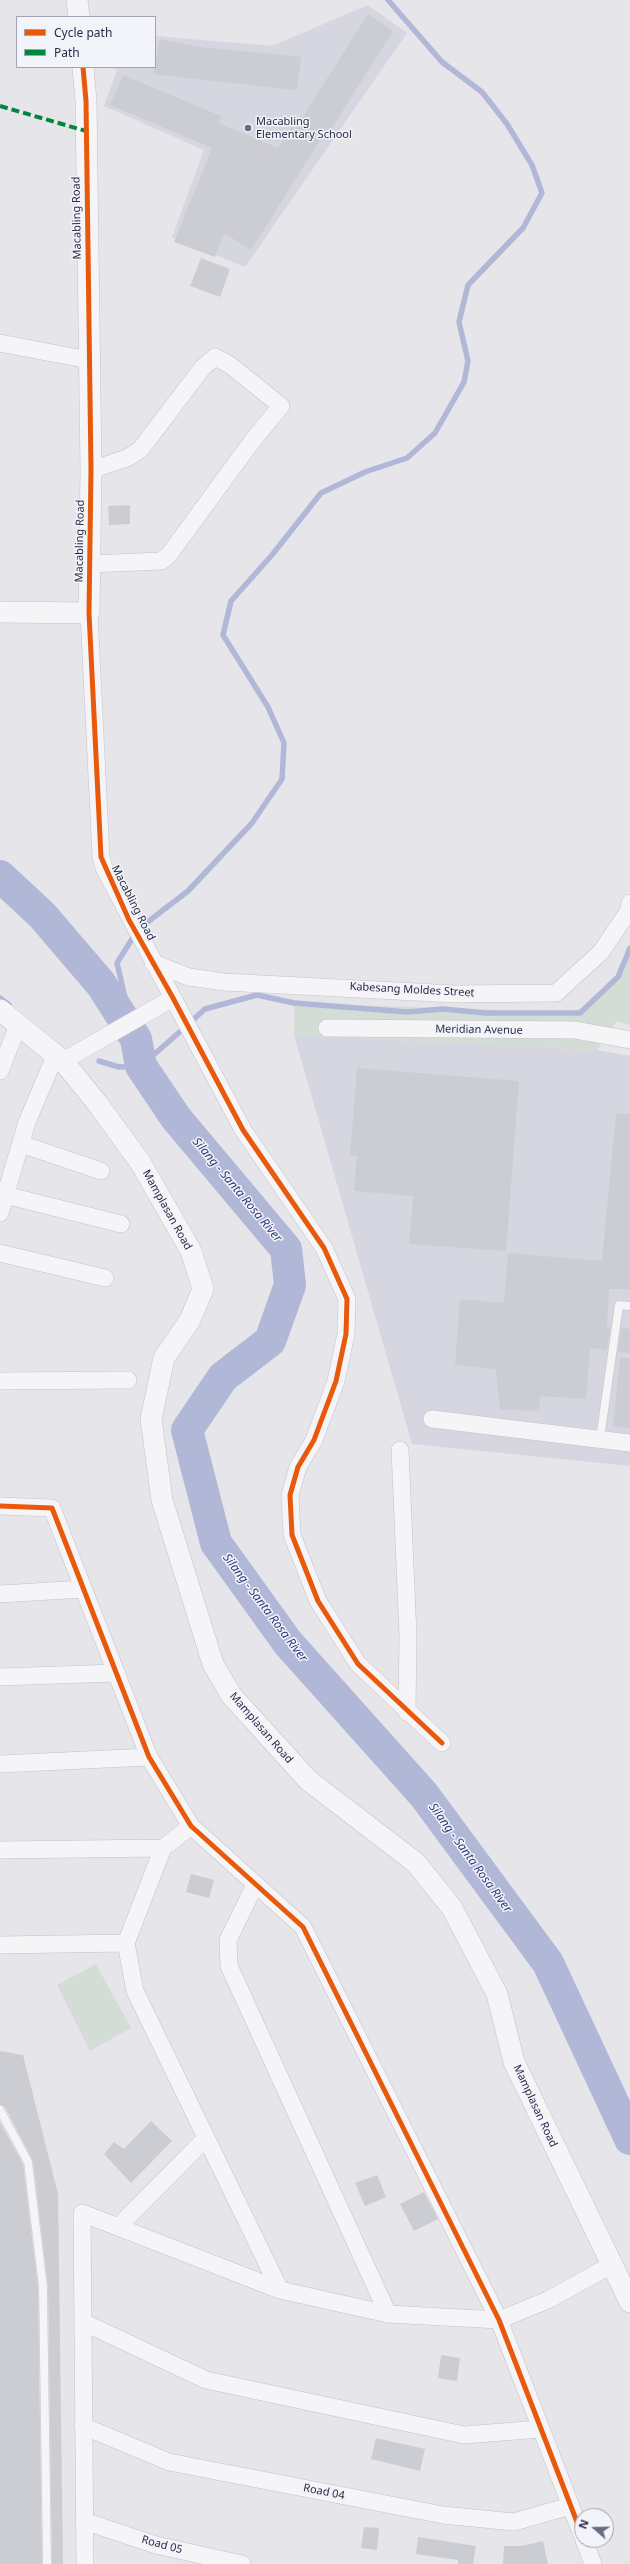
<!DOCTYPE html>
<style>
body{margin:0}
#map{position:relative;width:630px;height:2564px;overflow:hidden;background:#e5e5ea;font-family:"Noto Sans",sans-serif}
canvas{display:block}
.legend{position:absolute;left:16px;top:16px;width:140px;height:52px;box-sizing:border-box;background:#f3f4f9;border:1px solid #a2a3b2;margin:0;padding:5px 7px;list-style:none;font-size:12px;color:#292a47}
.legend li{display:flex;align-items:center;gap:8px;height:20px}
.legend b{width:20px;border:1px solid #a2a3b2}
.north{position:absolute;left:574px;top:2508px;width:40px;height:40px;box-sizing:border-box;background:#f3f4f9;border:1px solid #a2a3b2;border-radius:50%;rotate:290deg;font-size:11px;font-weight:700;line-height:16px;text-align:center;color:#292a47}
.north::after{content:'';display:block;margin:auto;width:14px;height:18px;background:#6b6b80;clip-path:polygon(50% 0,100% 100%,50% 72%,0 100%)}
</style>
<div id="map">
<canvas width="630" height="2564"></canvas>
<ul class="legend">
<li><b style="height:5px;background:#e8590c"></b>Cycle path</li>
<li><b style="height:5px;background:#00873e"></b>Path</li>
</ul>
<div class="north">N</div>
</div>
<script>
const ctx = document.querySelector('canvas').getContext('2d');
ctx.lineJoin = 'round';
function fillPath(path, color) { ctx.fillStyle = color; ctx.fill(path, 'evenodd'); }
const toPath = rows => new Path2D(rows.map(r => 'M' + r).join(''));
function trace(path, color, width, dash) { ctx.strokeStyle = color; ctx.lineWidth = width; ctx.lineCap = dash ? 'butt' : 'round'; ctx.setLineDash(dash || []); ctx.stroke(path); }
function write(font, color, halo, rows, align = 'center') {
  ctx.font = font + ' "Noto Sans",sans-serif'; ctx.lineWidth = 3; ctx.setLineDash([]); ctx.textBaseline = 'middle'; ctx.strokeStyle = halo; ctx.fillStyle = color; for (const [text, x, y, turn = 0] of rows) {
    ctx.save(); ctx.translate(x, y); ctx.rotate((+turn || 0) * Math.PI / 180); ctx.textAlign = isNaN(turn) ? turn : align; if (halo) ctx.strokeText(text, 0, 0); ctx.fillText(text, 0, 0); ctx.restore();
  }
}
const built = toPath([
 [368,5,407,33,245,267,172,237,204,150,104,106,117,70,109,67,155,67,155,36,272,46],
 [294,1035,597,1050,630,1056,630,1466,412,1444]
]);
const green = toPath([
 [630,948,630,1025,617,1021,597,1050,294,1035,294,1003,580,1013,618,977],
 [96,1964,131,2028,90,2051,57,1985]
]);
const stream = toPath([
 [145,924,188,891,252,823,282,779,284,743,268,707,223,635,231,601,272,555,321,493,365,472,407,458,435,433,464,382,468,361,459,322,468,285,523,228,542,193,532,165,507,124,482,92,442,62,388,0],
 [132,939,117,963,141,1066],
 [0,998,9,1005],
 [194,1019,205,1009,257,995,294,1003,407,1012,443,1009,486,1013,580,1013,618,977,630,948],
 [99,1061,119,1067,141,1066,183,1029]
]);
const river = toPath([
 [0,876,42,915,101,984,136,1039,141,1066,176,1118,286,1249,290,1285,270,1341,223,1377,187,1430,216,1543,288,1643,424,1795,548,1963,630,2139]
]);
const building = toPath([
 [368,14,393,31,328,134,325,132,251,250,224,233,215,257,174,242,212,148,110,105,123,75,221,116,219,123,278,148,294,124,293,132],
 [160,39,200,47,301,57,297,90,153,74],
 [201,258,230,269,220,297,190,286],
 [130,505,130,524,109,525,108,506],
 [357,1068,519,1081,506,1251,409,1244,413,1196,354,1191,357,1156,350,1155],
 [616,1113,630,1114,630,1289,609,1289,607,1327,610,1327,607,1350,590,1348,586,1399,540,1396,539,1411,500,1409,496,1369,455,1365,460,1299,504,1303,508,1253,602,1261],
 [621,1328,630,1329,630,1353,618,1352],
 [620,1358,630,1358,630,1428,613,1426],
 [191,1874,214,1880,209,1898,186,1892],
 [0,2051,23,2055,58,2194,63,2564,52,2564,48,2287,33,2161,5,2107,0,2105],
 [151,2121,172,2141,131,2183,104,2154,114,2142,124,2149],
 [0,2122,23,2164,38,2287,42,2564,0,2564],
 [377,2175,386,2197,365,2206,355,2183],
 [424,2192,438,2219,414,2231,400,2204],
 [441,2355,460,2358,457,2381,438,2378],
 [376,2438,425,2449,420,2471,371,2459],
 [364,2527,379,2528,377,2550,361,2548],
 [418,2537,476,2546,473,2564,458,2564,458,2560,416,2554],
 [543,2541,548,2564,503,2564,504,2546,522,2546]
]);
const service = toPath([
 [600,1439,619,1305,630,1306],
 [0,2110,28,2162,43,2287,47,2564]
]);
const minor = toPath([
 [0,343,89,360],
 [90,564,161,561,168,556,253,440,281,406,230,365,215,357,203,367,140,450,127,458,91,470],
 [89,613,101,857,104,868,243,1130,324,1248,347,1299,346,1334,336,1381,314,1440,298,1467,290,1495,292,1535,318,1601,358,1664,442,1743],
 [153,963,189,977,224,982,454,994,556,993,601,952,628,912,630,903],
 [327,1028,575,1030,630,1040],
 [63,1061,173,998],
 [0,1071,19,1023],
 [21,1144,101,1171],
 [5,1195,121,1224],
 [0,1213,27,1122,56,1054],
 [0,1253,105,1278],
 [0,1381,128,1380],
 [432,1419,630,1443],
 [400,1450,408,1636,407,1712],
 [0,1506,52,1508,149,1757,191,1826,303,1927,499,2320,582,2535],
 [0,1594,84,1589],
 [0,1677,117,1673],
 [0,1764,149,1757],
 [163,1848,126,1943,135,1991,280,2290],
 [0,1850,163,1848,191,1826],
 [255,1885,228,1940,229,1966,388,2314],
 [0,1945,126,1943],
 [118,2227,205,2139],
 [83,2322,206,2380,464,2435,541,2429],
 [83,2426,169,2462,443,2515,514,2522,570,2506],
 [84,2521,156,2545,242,2564],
 [584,2540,593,2564],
 [85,2564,82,2213,280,2290,388,2314,499,2320,548,2300,613,2264]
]);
const tertiary = toPath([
 [77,0,79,17],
 [0,612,89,613,91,470,86,101,83,67],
 [0,1010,63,1061,97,1103,140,1162,191,1251,203,1289,190,1320,164,1358,151,1419,162,1500,213,1664,231,1695,308,1780,416,1863,452,1908,497,1994,514,2062,630,2302]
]);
const quiet = toPath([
 [0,106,86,131]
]);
const cycleway = toPath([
 [83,67,86,101,91,470,89,613,101,857,129,920,173,998,243,1130,324,1248,347,1299,346,1334,336,1381,314,1440,298,1467,290,1495,292,1535,318,1601,358,1664,442,1743],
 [0,1506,52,1508,149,1757,191,1826,303,1927,499,2320,582,2535]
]);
const markers = [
 [248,128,4,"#6b6b80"]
];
const poiNames = [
 ["Macabling",256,122],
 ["Elementary School",256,135]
];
const streetNames = [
 ["Macabling Road",77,218,-91],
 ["Macabling Road",80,541,-89],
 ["Macabling Road",133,903,63],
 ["Kabesang Moldes Street",412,990,3],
 ["Meridian Avenue",479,1030,1],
 ["Mamplasan Road",167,1210,61],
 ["Mamplasan Road",261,1728,49],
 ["Mamplasan Road",535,2106,65],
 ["Road 04",324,2492,11],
 ["Road 05",162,2545,15]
];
const waterNames = [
 ["Silang - Santa Rosa River",237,1190,50],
 ["Silang - Santa Rosa River",265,1608,53],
 ["Silang - Santa Rosa River",470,1858,54]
];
fillPath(built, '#d5d6e0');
fillPath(green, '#d3ddd6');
trace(stream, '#b1b8d7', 5.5);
trace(river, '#b1b8d7', 32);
fillPath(building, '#cccdd3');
trace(service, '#c2c2c8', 9);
trace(minor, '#c2c2c8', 18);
trace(tertiary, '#c2c2c8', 22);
trace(service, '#f5f5f7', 8);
trace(minor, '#f5f5f7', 17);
trace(tertiary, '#f5f5f7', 21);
trace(quiet, '#00873e', 4, [8, 4]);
trace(cycleway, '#e8590c', 5);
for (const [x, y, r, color] of markers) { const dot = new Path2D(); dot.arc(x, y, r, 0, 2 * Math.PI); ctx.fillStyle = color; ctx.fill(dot); trace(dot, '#f3f4f9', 1.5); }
write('11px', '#292a47', '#f3f4f9', poiNames, 'left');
write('11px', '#292a47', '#f3f4f9', streetNames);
write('italic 12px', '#2f397f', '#f3f4f9', waterNames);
</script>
